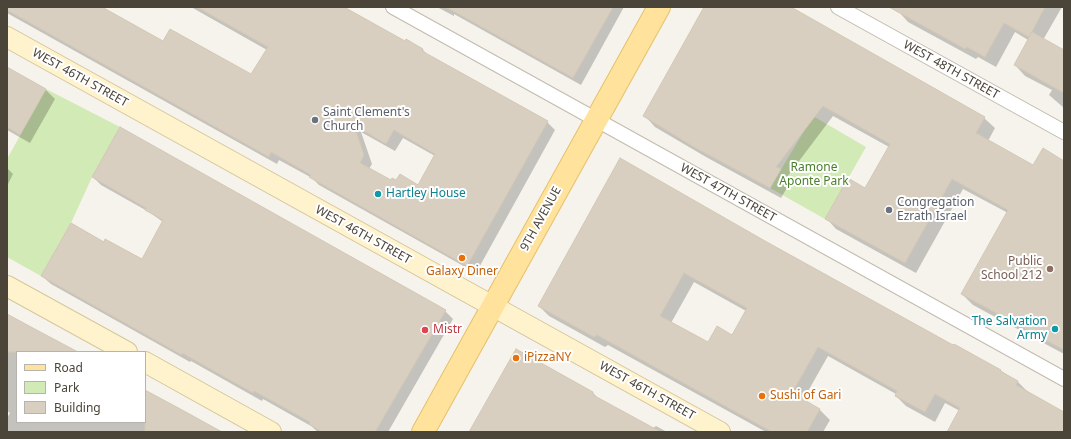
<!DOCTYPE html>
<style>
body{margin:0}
#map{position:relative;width:1071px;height:439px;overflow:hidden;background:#f6f3ec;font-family:"Noto Sans",sans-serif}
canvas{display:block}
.frame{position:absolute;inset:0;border:8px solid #4b4439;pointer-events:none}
.legend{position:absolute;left:16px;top:351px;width:130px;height:72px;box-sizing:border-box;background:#fff;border:1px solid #b7b4b0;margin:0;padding:5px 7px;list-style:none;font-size:12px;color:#4b4439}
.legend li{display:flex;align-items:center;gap:8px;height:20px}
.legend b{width:20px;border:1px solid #b7b4b0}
</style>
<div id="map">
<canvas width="1071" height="439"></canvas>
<div class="frame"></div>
<ul class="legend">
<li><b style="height:5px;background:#ffe39c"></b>Road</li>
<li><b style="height:11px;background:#d2eab5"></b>Park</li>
<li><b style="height:11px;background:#d8cfc1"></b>Building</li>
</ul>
</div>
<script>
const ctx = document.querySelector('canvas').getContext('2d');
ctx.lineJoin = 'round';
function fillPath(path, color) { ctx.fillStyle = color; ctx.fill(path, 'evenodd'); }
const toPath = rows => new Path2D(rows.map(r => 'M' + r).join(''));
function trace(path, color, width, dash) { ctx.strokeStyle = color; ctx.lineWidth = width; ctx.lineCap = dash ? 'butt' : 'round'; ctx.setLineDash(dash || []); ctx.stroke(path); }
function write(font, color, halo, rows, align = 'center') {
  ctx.font = font + ' "Noto Sans",sans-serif'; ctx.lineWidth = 4; ctx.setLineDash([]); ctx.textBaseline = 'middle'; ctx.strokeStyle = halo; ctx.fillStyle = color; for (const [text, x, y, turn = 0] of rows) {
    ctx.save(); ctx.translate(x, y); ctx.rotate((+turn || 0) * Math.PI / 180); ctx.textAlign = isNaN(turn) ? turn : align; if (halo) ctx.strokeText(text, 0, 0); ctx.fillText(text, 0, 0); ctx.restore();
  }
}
const green = toPath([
 [46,89,120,127,92,177,71,223,41,276,7,257,7,159],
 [813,116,866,147,825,219,770,188]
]);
const shadow = toPath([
 [7,7,100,7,164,43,251,76,267,50,191,7,342,7,405,43,406,40,423,50,428,55,547,122,555,130,476,273,319,185,312,178,279,160,277,164,7,13],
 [361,132,395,151,403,138,435,156,418,186,391,181,369,169,372,164],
 [437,7,624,7,581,85,454,14,454,16],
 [706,7,788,7,984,118,995,128,988,141,1034,167,1064,162,1064,354,973,305,962,294,1008,213,963,189,916,273,836,229,826,218,866,189,889,147,833,116,787,177,791,181,781,198,706,157,655,127,645,116],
 [889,7,1062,7,1043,40,1064,51,1064,108,1049,95,1052,90,1025,76,1015,65,1028,40,1015,32,996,67,978,57,976,59,908,22,900,13],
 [7,68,46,90,55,99,30,143,7,130],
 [7,168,13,174,7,186],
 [93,177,445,311,453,319,388,432,318,432,311,426,263,399,262,401,191,361,190,362,51,284,42,276,104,243,142,261,163,222,149,212,101,185],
 [764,242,953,347,1000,370,1018,382,1028,392,1064,413,1064,432,948,432,960,411,945,403,935,422,906,406,896,396,896,394,828,356,803,400,820,410,830,420,823,432,766,432,608,345,605,347,549,316,539,306],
 [694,282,746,311,732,336,709,343,671,323],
 [7,314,75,352,17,352,17,422,145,422,145,391,219,432,7,432,7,418,10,413,7,411],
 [593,393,600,400,652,429,656,426,667,432,471,432]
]);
const building = toPath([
 [7,7,102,7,163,41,170,29,251,74,268,47,197,7,344,7,405,41,406,39,423,49,422,51,548,121,467,266,309,177,311,175,271,152,269,157,7,10,7,7],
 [354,125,386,144,394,130,435,154,418,185,400,174,396,180,392,178,391,180,360,163,364,155,354,125],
 [446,7,613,7,573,78,446,7],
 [704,7,791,7,985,117,976,133,1033,165,1043,148,1064,161,1064,350,961,294,1008,210,952,179,905,263,825,219,848,178,865,188,890,144,823,106,776,167,781,169,770,188,694,147,643,116,704,7],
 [889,7,1045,7,1029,37,1004,23,985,57,967,47,965,49,889,7],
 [1032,32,1064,50,1064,93,1014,65,1032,32],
 [7,67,46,89,20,135,7,127,7,67],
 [120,127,446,310,375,432,322,432,309,424,310,422,254,391,253,393,182,353,182,355,41,276,71,223,104,242,105,239,142,259,163,220,145,210,146,208,92,177,120,127],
 [620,158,765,241,953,345,954,344,1001,370,1000,371,1018,381,1016,385,1064,412,1064,432,947,432,960,408,935,394,925,412,895,396,897,391,818,347,792,393,820,409,807,432,772,432,597,335,594,337,538,306,620,158],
 [684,273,747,308,732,335,717,326,708,342,660,316,684,273],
 [7,314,31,327,78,352,7,352,7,314],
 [516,349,593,392,593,395,661,432,469,432,516,349],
 [145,390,184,411,222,432,145,432,145,390]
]);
const street = toPath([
 [393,7,1064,379],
 [838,7,1064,132]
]);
const secondary = toPath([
 [7,37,720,432],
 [7,286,127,352],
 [145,362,271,432]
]);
const primary = toPath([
 [423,432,659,7]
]);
const markers = [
 [315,120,4,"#6b7280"],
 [378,194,4,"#0f9aa8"],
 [889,210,4,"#6b7280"],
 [462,258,4,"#e8710a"],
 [1050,269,4,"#8d6e63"],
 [1055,329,4,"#0f9aa8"],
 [425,330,4,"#e0444e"],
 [516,358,4,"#e8710a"],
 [762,396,4,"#e8710a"]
];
const streetNames = [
 ["WEST 48TH STREET",951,70,29],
 ["WEST 46TH STREET",80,78,29],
 ["WEST 47TH STREET",728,193,29],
 ["9TH AVENUE",541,219,-61],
 ["WEST 46TH STREET",363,235,29],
 ["WEST 46TH STREET",647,391,29]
];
const worshipNames = [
 ["Saint Clement's",323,113],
 ["Church",323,127],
 ["Congregation",897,203],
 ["Ezrath Israel",897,217]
];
const parkNames = [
 ["Ramone",814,168],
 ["Aponte Park",814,182]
];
const cultureNames = [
 ["Hartley House",386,194],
 ["The Salvation",1047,322,"right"],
 ["Army",1047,336,"right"]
];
const educationNames = [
 ["Public",1042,262],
 ["School 212",1042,276]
];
const foodNames = [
 ["Galaxy Diner",462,272,"center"],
 ["iPizzaNY",524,358],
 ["Sushi of Gari",770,396]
];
const healthNames = [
 ["Mistr",433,330]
];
fillPath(green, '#d2eab5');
fillPath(shadow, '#0003');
fillPath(building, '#d8cfc1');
trace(building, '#d3c7b4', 1);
trace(street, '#c2bbae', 16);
trace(secondary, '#d6c79b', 22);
trace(primary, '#e6c16a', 24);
trace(street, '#fff', 14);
trace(secondary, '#fff3cd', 20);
trace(primary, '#ffe39c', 22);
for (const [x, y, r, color] of markers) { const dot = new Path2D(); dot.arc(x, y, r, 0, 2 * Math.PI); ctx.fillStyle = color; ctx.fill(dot); trace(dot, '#fff', 1.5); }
write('12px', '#4b4439', '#fff', streetNames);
write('12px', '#5b616d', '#fff', worshipNames, 'left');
write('12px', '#4a7f2a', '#fff', parkNames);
write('12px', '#0d838f', '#fff', cultureNames, 'left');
write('12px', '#785e54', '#fff', educationNames, 'right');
write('12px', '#c56008', '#fff', foodNames, 'left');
write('12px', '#be3a42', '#fff', healthNames, 'left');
</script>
